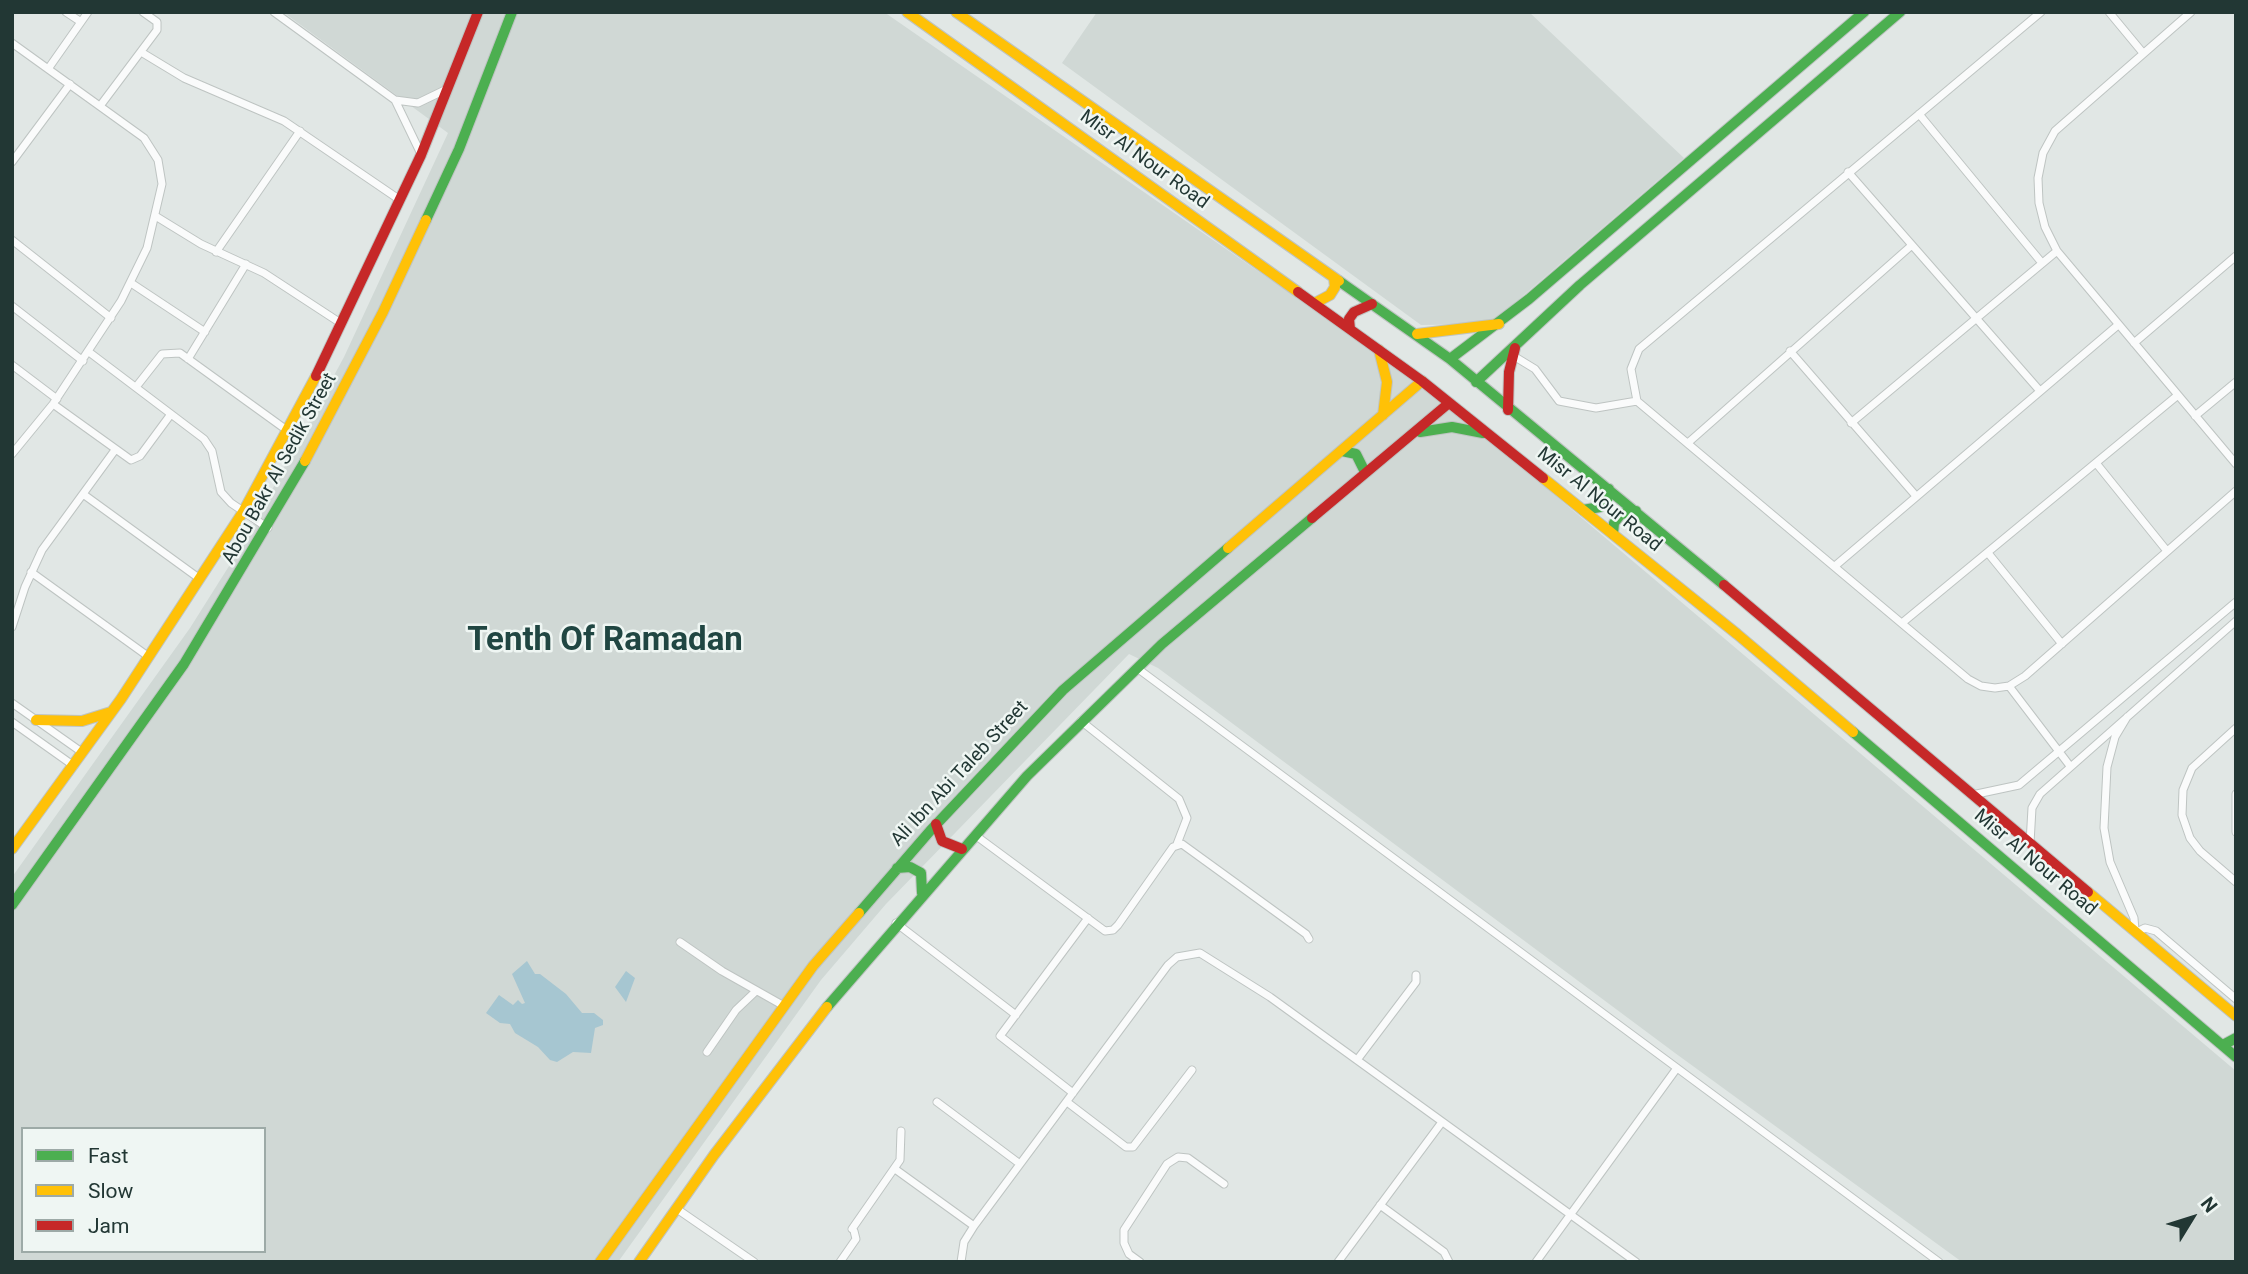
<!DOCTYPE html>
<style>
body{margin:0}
#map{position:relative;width:2248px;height:1274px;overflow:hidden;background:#e1e7e5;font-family:Roboto,sans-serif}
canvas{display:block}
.frame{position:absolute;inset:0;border:14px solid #223734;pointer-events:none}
.legend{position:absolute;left:21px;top:1127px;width:245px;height:126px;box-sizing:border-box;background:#eff6f3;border:2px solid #9daaa7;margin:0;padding:9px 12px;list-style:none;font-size:21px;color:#223734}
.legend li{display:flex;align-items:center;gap:14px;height:35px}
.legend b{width:35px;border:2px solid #9daaa7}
.north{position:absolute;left:2157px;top:1183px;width:70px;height:70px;-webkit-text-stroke:5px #eff6f3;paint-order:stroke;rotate:52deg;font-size:19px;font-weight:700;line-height:28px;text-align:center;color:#223734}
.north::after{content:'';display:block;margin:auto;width:24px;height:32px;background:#223734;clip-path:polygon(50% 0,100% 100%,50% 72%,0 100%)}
</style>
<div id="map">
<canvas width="2248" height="1274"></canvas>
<div class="frame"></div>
<ul class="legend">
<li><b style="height:9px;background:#4caf50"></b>Fast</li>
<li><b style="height:9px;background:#ffc107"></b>Slow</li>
<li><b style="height:9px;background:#c62828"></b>Jam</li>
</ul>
<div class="north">N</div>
</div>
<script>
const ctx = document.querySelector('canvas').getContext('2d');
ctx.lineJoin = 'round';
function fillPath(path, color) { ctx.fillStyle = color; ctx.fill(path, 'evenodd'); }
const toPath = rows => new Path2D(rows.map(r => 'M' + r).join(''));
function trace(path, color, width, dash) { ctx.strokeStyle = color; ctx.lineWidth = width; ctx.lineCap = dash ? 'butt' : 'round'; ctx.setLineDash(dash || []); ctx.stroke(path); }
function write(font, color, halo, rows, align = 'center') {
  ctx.font = font + ' Roboto,sans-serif'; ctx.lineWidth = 5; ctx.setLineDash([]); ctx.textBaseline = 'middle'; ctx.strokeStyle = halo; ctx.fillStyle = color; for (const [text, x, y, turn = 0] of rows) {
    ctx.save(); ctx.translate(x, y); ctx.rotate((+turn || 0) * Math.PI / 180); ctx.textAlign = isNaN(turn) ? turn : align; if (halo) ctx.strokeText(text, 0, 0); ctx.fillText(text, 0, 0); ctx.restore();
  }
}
const built = toPath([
 [283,12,884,12,1434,393,2236,1071,2236,1262,1962,1262,1675,1053,1158,668,1129,654,886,904,821,980,618,1262,12,1262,12,877,190,628,241,547,344,357,448,133],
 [23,1129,264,1129,264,1251,23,1251],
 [1097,12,1529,12,1684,158,1490,324,1421,325,1062,63]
]);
const water = toPath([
 [527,961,535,974,540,974,566,994,582,1013,594,1013,603,1020,603,1025,595,1028,591,1053,573,1052,557,1062,550,1060,538,1047,515,1033,510,1024,500,1023,486,1013,499,995,513,1005,518,1000,522,1004,525,1003,512,974],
 [626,971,635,978,626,1002,615,987]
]);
const street = toPath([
 [66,12,81,22],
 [274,12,395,100,421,154],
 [2041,12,1639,349,1631,369,1637,401,1968,679,1981,686,1995,688,2009,686,2025,676,2236,491],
 [2109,12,2143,53],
 [2191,12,2055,131,2043,153,2038,178,2039,203,2045,227,2057,251,2236,464],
 [12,43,144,138,158,160,162,184,147,248,121,301,53,404,12,454],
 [141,52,184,78,284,121,400,200],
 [48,69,88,12],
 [395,100,418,103,447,89],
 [100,106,157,30,157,22,143,12],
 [1919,114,2042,263],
 [12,162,70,84],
 [1848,172,2040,391],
 [157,217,201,244,264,273,342,324],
 [12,240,111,318],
 [216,252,300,131],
 [131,283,205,332],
 [12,306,83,361],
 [2134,343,2236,256],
 [1790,351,1916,496],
 [89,352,204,439,212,451,221,492,231,503,268,528],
 [1512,355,1535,369,1559,401,1596,408,1637,401],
 [188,359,246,264],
 [12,365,57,399],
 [136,387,162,354,180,353,288,431],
 [53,404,131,460,140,456,171,414],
 [2195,416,2236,382],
 [1851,423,2057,251],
 [1689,442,1912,245],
 [2096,463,2167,551],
 [83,494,200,579],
 [1988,553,2062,644],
 [1835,566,2118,325],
 [31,572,149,657],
 [1902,623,2178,395],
 [12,627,25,587,42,550,115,450],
 [1137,668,1939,1262],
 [2009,686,2070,766],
 [12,703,83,753],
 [2127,717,2115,737,2107,767,2104,828,2110,862,2134,918,2135,930],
 [1081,721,1179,799,1187,818,1177,844],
 [12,722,74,766],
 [2236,728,2192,768,2183,790,2182,815,2190,838,2200,851,2236,882],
 [2236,794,2236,832],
 [1972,795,2019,785,2236,602],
 [975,835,1105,931,1113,930,1118,925,1173,847,1182,844,1306,934,1309,939],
 [2030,843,2032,808,2040,794,2236,621],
 [896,923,1016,1015],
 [2137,932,2145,928,2156,931,2236,999],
 [680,942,722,971,784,1006],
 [707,1052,736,1010,756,991],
 [1357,1060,1416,982,1416,975],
 [1073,1093,1000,1036,1088,918],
 [937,1102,1020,1164],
 [1067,1102,1126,1147,1133,1147,1192,1070],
 [895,1169,974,1226],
 [1380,1205,1444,1252,1449,1262],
 [677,1209,754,1262],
 [852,1229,900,1160,901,1131],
 [840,1262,856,1239,854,1231],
 [961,1262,964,1242,974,1226,1168,965,1177,957,1200,953,1270,997,1636,1262],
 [1140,1262,1129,1254,1124,1243,1124,1230,1167,1164,1178,1157,1188,1158,1224,1184],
 [1338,1262,1442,1122],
 [1536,1262,1677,1068]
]);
const fast = toPath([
 [426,220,459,149,512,12],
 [1339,281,1450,359,1724,585],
 [1450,359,1529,299,1864,12],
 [1476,382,1580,285,1900,12],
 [1420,432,1452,427,1483,433],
 [1342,451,1356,454,1365,472],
 [1583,510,1600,507,1607,500,1609,489],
 [1613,534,1614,523,1621,514,1636,511],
 [1853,732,2236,1057],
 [897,868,910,867,921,873,922,893],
 [12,905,184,664,305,461],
 [859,913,930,831,1063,690,1228,548],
 [827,1007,1027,776,1162,644,1312,518],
 [2223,1045,2236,1038]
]);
const slow = toPath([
 [907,12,1298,292],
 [956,12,1339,281],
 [1315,303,1330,295,1335,287,1334,278],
 [1417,334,1499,324],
 [1379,350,1387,382,1383,415],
 [305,461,383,312,426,220],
 [1543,478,1737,634,1853,732],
 [1228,548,1422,381],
 [36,720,82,721,111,712],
 [12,849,121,699,243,512,316,376],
 [2088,892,2236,1016],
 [600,1262,813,966,859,913],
 [639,1262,714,1155,827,1007]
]);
const jam = toPath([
 [1298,292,1422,381,1543,478],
 [1350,329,1349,319,1354,312,1372,304],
 [316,376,421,155,478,12],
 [1508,410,1509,372,1515,348],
 [1312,518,1449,403],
 [1724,585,2088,892],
 [936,824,942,841,962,849]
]);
const streetNames = [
 ["Misr Al Nour Road",1144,160,36],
 ["Abou Bakr Al Sedik Street",280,469,-61],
 ["Misr Al Nour Road",1599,500,39],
 ["Ali Ibn Abi Taleb Street",960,774,-47],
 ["Misr Al Nour Road",2035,863,40]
];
const townNames = [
 ["Tenth Of Ramadan",605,642]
];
fillPath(built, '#d0d8d5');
fillPath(water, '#a6c6d1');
trace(street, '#bec4c2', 9);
trace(fast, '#bec4c2', 12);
trace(slow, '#bec4c2', 12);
trace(jam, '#bec4c2', 12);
trace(street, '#fafbfb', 7);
trace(fast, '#4caf50', 10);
trace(slow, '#ffc107', 10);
trace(jam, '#c62828', 10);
write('19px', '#223734', '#eff6f3', streetNames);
write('bold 33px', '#204642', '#eff6f3', townNames);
</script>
